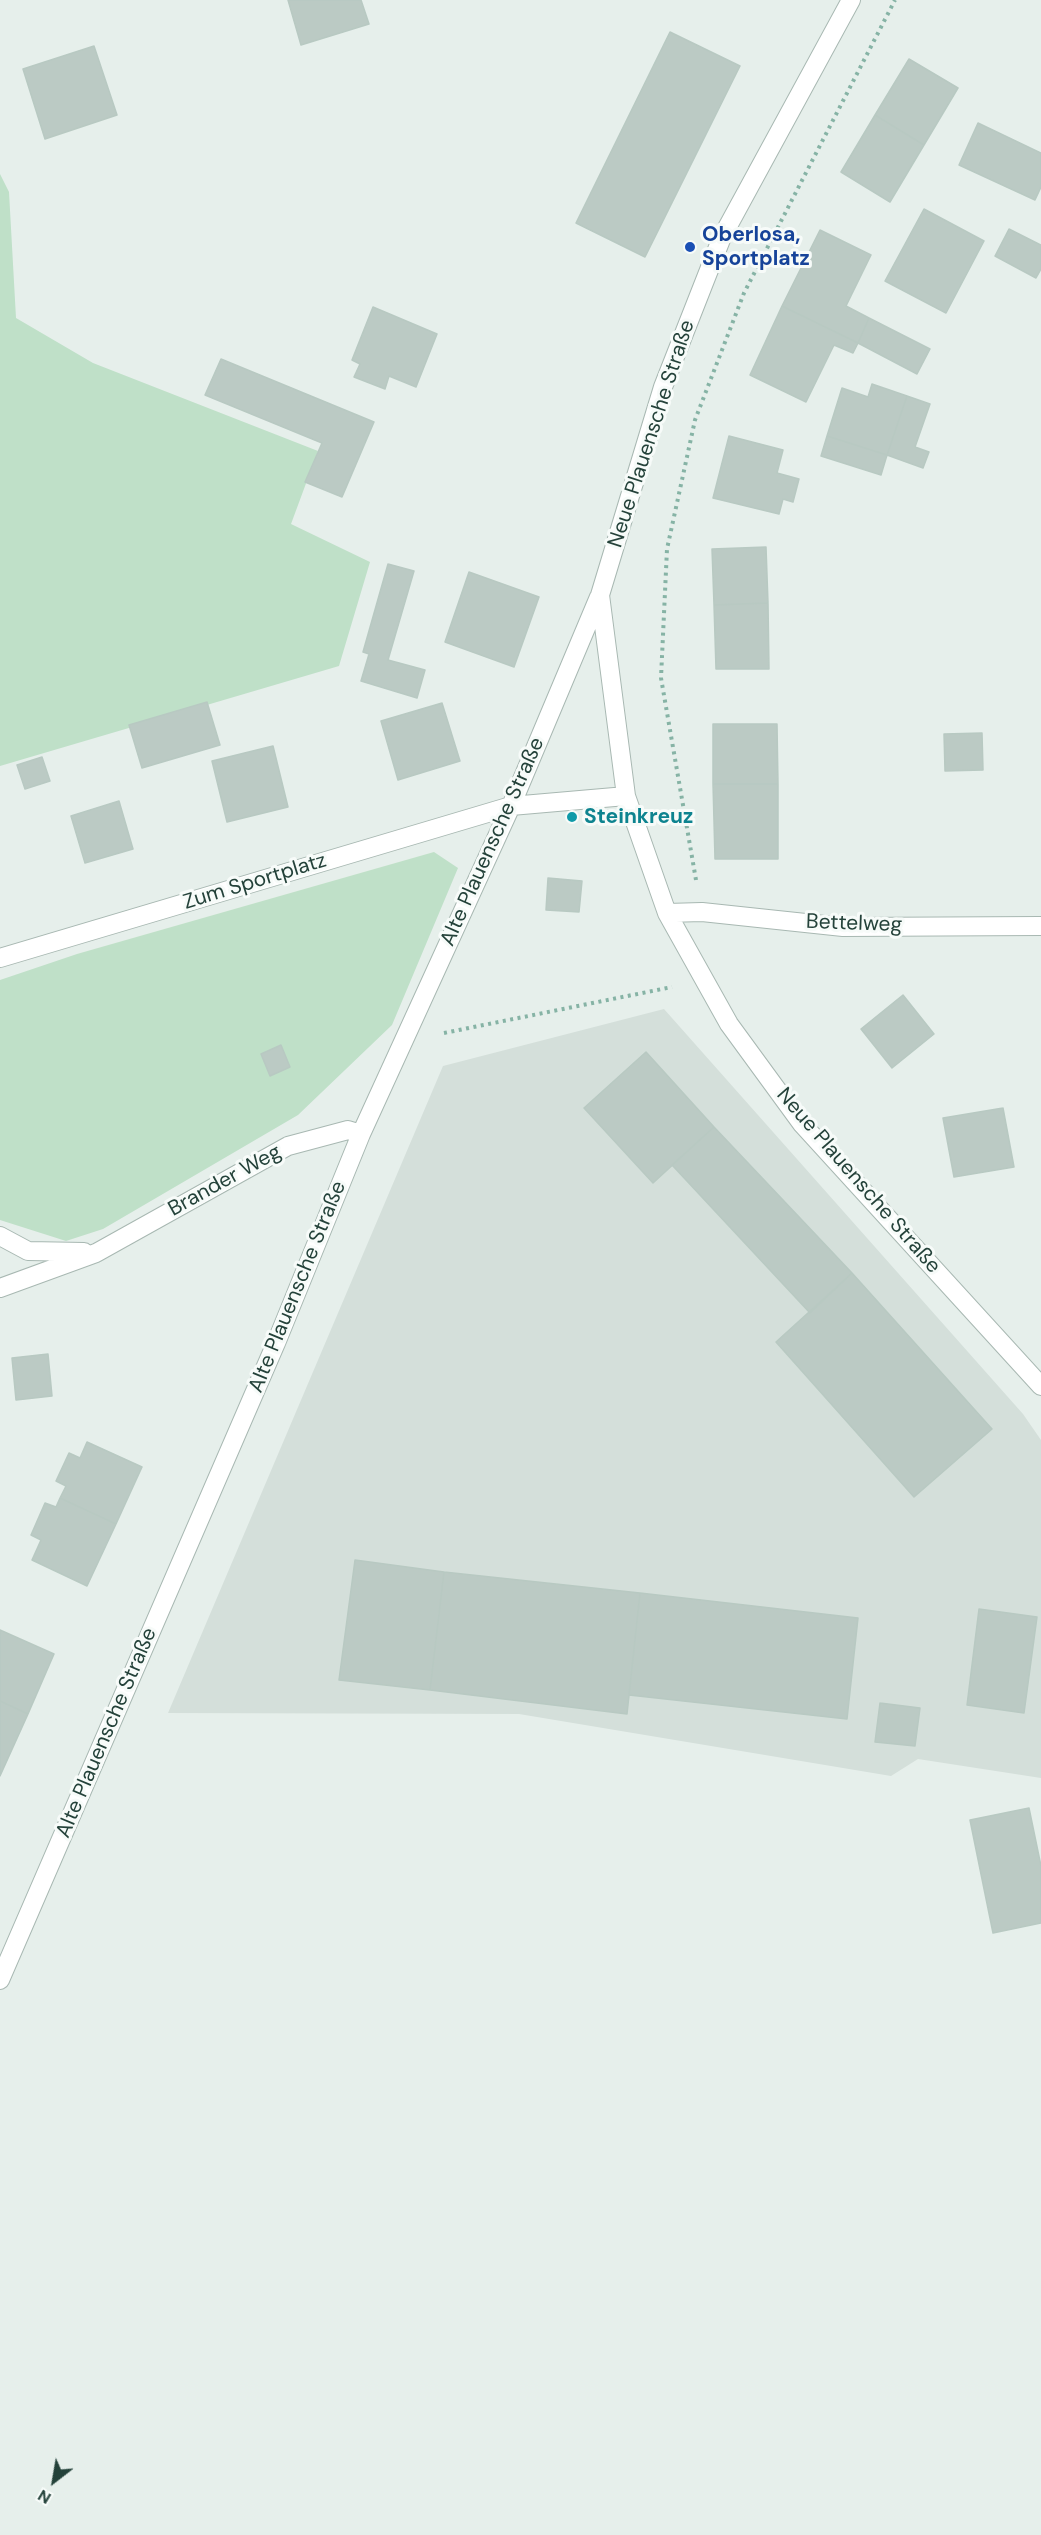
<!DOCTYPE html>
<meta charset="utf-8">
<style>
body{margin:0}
#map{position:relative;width:1041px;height:2535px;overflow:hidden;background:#e6efeb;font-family:"DM Sans",sans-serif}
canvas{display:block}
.north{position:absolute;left:24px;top:2451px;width:60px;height:60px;-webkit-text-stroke:4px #f7fbf9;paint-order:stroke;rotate:211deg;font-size:16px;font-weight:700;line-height:24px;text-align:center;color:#24423a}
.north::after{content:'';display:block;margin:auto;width:21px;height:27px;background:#24423a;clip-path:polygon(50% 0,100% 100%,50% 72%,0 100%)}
</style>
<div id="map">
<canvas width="1041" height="2535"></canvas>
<div class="north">N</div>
</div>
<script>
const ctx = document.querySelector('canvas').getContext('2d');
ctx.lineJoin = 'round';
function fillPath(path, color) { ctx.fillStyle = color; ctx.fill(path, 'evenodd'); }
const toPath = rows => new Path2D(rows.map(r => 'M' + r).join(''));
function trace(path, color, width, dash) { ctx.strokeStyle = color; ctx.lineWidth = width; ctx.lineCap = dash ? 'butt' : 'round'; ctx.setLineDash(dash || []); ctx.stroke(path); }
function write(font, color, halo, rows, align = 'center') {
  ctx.font = font + ' "DM Sans",sans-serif'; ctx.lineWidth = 6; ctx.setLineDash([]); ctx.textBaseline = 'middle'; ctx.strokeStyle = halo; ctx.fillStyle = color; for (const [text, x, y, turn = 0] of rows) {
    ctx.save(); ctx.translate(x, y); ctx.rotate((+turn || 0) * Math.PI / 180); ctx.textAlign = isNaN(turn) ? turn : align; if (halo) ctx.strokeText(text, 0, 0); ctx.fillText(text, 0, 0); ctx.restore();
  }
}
const built = toPath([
 [664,1009,1023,1414,1041,1440,1041,1778,918,1759,891,1776,519,1714,168,1713,443,1066]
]);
const green = toPath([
 [0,174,9,192,16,318,93,363,318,451,291,524,370,562,339,666,0,766],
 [434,852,458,868,392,1025,298,1115,103,1229,66,1241,0,1220,0,980,77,954]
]);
const building = toPath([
 [288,0,361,0,369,24,301,45,288,0],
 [670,32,740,66,645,257,576,223,670,32],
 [94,46,117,115,45,139,23,69,94,46],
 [909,59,958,88,924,145,875,115,909,59],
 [875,115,924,145,890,202,841,172,875,115],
 [978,123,1041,153,1041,187,1035,200,959,165,978,123],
 [924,209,984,241,946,313,885,281,924,209],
 [1009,229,1041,245,1041,269,1036,278,995,256,1009,229],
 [820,230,871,255,846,306,869,318,858,343,782,306,820,230],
 [782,306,858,343,853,353,834,345,806,402,750,375,782,306],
 [373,307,437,334,416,387,389,376,385,389,354,377,360,364,352,360,373,307],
 [869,318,930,349,917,374,858,343,869,318],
 [221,359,374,422,342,497,305,482,322,443,205,395,221,359],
 [872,384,907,396,887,455,827,436,842,388,868,397,872,384],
 [907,396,930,404,915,447,929,452,923,468,887,455,907,396],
 [729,436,783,450,777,473,799,479,793,502,783,499,779,514,713,498,729,436],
 [827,436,887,455,881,475,821,456,827,436],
 [766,547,768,603,714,605,712,549,766,547],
 [388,564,414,571,388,660,425,670,417,698,361,681,369,654,363,652,388,564],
 [469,572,539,597,514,667,445,642,469,572],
 [768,603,769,669,716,669,714,605,768,603],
 [207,702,220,745,142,768,129,725,207,702],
 [442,703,460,761,398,780,381,721,442,703],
 [713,724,777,724,778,784,713,784,713,724],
 [982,733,983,770,945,771,944,734,982,733],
 [273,746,288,807,227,822,212,761,273,746],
 [42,757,50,781,25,789,17,765,42,757],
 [713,784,778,784,778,859,715,859,713,784],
 [119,801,133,849,85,863,71,816,119,801],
 [548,878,582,881,579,912,546,910,548,878],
 [903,995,934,1034,892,1068,861,1029,903,995],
 [281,1045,290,1067,270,1076,261,1054,281,1045],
 [646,1052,714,1127,653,1183,584,1108,646,1052],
 [1003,1108,1014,1167,954,1177,943,1118,1003,1108],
 [714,1127,852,1273,810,1313,672,1165,714,1127],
 [852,1273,992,1429,914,1497,776,1342,852,1273],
 [48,1354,52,1396,16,1400,12,1358,48,1354],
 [87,1442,142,1467,116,1524,60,1498,66,1486,56,1481,69,1453,80,1458,87,1442],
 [60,1498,116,1524,87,1586,32,1560,41,1540,31,1535,45,1503,56,1507,60,1498],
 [355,1560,444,1572,430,1690,339,1680,355,1560],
 [444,1572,640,1593,627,1714,430,1690,444,1572],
 [640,1593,858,1618,847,1719,629,1695,640,1593],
 [979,1609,1037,1617,1024,1713,967,1705,979,1609],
 [0,1630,54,1654,28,1714,0,1701,0,1630],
 [0,1701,28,1714,0,1776,0,1701],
 [880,1703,920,1708,915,1746,875,1742,880,1703],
 [1029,1808,1041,1866,1041,1923,993,1933,970,1820,1029,1808]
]);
const path = toPath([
 [696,880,661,678,667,549,695,420,744,293,895,0],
 [444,1033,672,987]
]);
const street = toPath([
 [851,0,722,237,663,387,600,595,626,796,667,913,729,1024,802,1124,1041,1386],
 [667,913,702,912,843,927,1041,926],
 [0,958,511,806,626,796],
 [0,1236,28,1251,84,1252],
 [0,1288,96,1253,288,1146,348,1130,361,1134],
 [0,1980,276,1343,361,1134,511,806,599,597]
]);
const markers = [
 [690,247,6,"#1a4fb4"],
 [572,817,6,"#0f9aa8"]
];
const transitNames = [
 ["Oberlosa,",702,235],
 ["Sportplatz",702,259]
];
const streetNames = [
 ["Neue Plauensche Straße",652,434,-72],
 ["Alte Plauensche Straße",493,842,-66],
 ["Zum Sportplatz",255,882,-17],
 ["Bettelweg",854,924,2],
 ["Brander Weg",225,1181,-29],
 ["Neue Plauensche Straße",858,1181,49],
 ["Alte Plauensche Straße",298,1287,-68],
 ["Alte Plauensche Straße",107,1733,-67]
];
const cultureNames = [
 ["Steinkreuz",584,817]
];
fillPath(built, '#d4dfda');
fillPath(green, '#bfe0c8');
fillPath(building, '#bbcac4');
trace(building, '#b8c9c2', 1.5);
trace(street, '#a8b8b2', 20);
trace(path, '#86b3a5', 4, [3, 4.5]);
trace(street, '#fff', 18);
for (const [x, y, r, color] of markers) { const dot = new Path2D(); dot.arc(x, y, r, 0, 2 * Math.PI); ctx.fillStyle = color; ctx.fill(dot); trace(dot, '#f7fbf9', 2); }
write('bold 21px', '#164399', '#f7fbf9', transitNames, 'left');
write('21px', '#24423a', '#f7fbf9', streetNames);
write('bold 21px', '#0d838f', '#f7fbf9', cultureNames, 'left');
</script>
